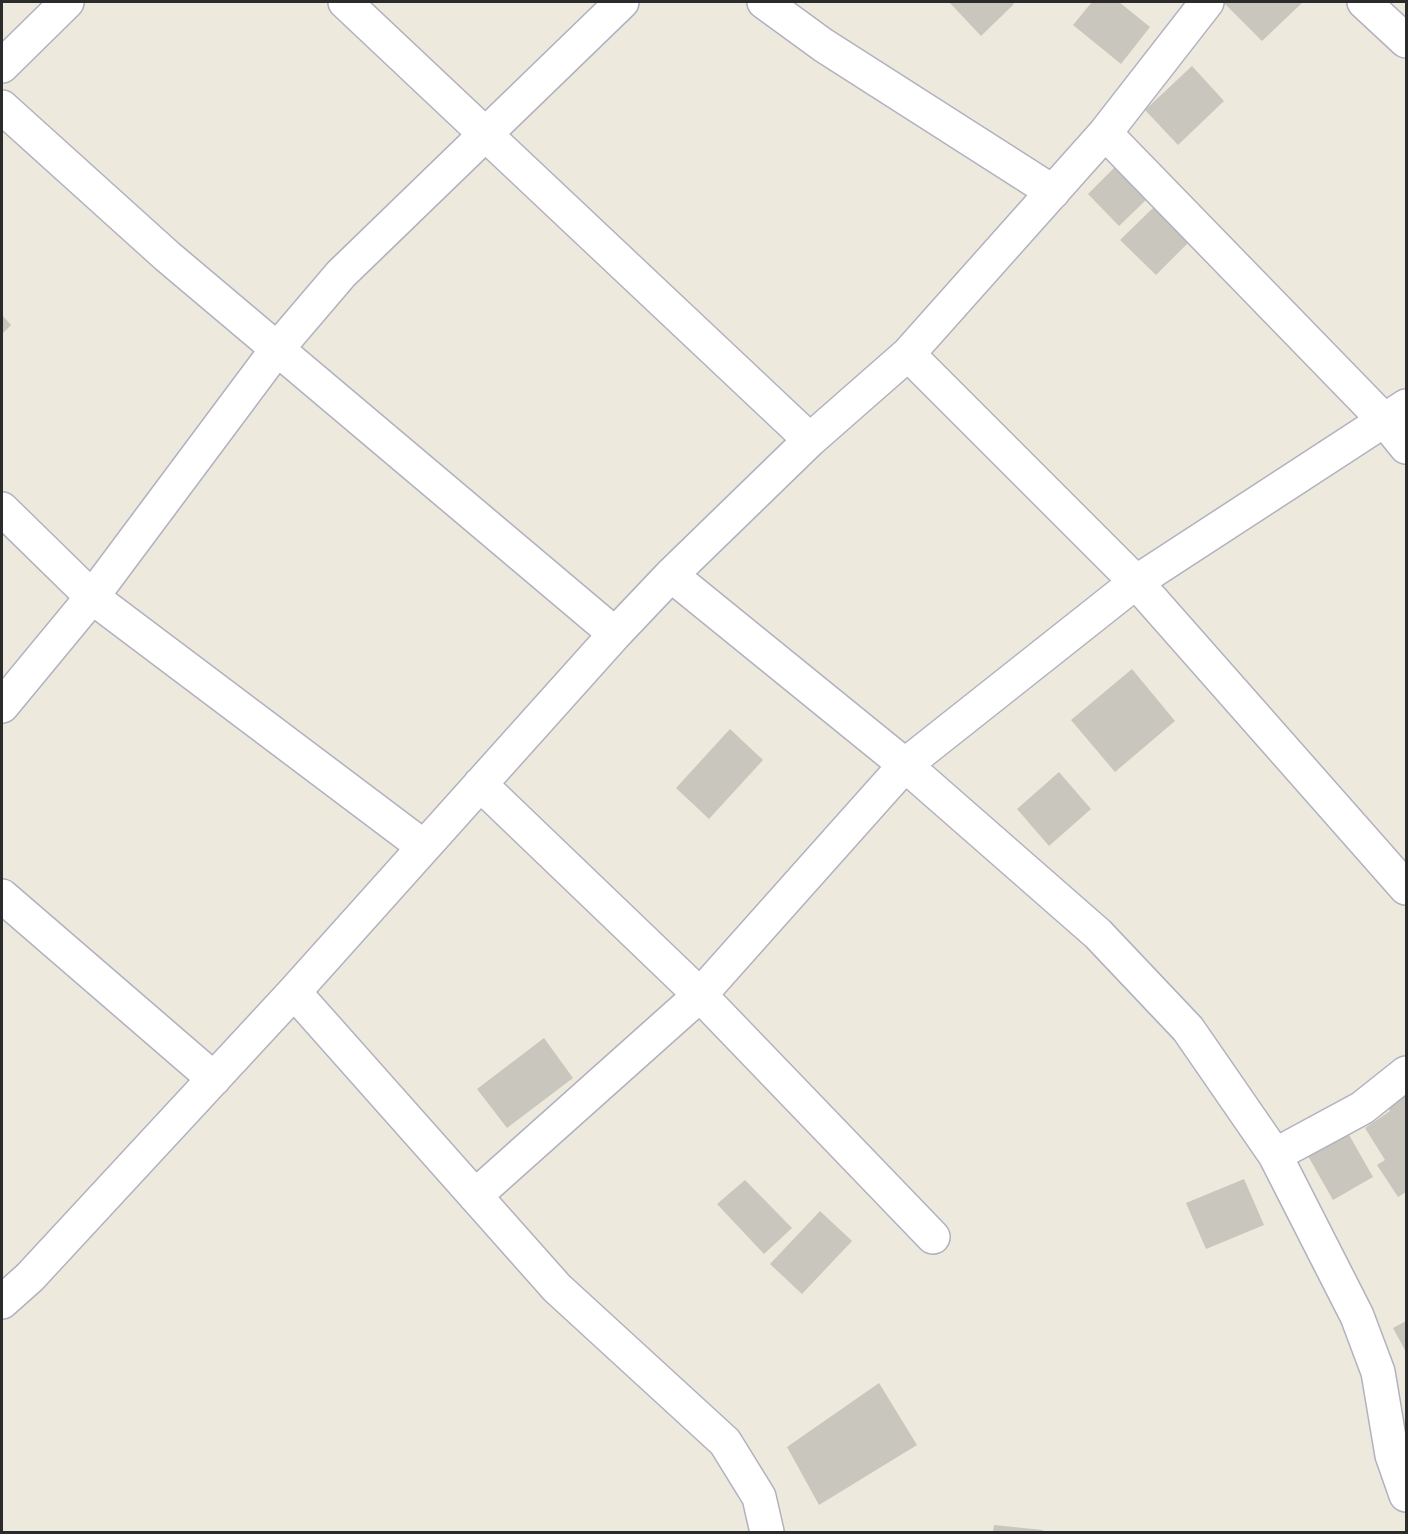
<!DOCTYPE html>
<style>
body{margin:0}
#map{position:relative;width:1408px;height:1534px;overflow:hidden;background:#eee9dd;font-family:Mulish,sans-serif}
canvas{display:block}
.frame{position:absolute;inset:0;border:3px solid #2b2b2b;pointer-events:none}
</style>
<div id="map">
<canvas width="1408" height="1534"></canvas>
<div class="frame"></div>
</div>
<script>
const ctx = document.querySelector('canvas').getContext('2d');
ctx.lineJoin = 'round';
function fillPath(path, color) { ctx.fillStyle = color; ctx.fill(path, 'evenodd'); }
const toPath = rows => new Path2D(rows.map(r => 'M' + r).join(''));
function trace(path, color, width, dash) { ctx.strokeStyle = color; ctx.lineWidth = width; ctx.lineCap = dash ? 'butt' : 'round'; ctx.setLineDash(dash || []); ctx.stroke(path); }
const building = toPath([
 [949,2,1012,2,1014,4,981,36],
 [1092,2,1119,2,1150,27,1121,64,1073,25],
 [1223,2,1303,2,1262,41],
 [1192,66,1224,101,1178,145,1145,110],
 [1116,166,1148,198,1119,226,1088,194],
 [1155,206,1190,241,1156,275,1120,240],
 [2,315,11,325,2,334],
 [1132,669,1175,721,1115,772,1071,720],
 [730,729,763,760,709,819,676,788],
 [1059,772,1091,809,1049,846,1017,809],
 [544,1038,573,1078,507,1128,477,1089],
 [1406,1090,1406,1192,1398,1197,1377,1165,1385,1160,1365,1128,1390,1111,1386,1104],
 [1344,1126,1373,1177,1333,1200,1304,1149],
 [1244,1179,1264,1225,1206,1249,1186,1203],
 [745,1180,792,1228,764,1254,717,1204],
 [820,1211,852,1241,802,1294,770,1264],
 [1406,1321,1406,1352,1393,1328],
 [879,1383,917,1445,819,1505,787,1447],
 [994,1525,1043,1530,1043,1532,993,1532]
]);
const minor = toPath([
 [345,2,810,440],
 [764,2,823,45,1053,192],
 [1364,2,1406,41],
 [2,66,67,2],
 [2,107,167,256,615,634],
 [1105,133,1385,421,1406,447],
 [908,354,1136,582,1406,888],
 [2,509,92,597,424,847],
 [671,575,905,765,1098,934,1188,1029,1275,1155,1357,1316,1378,1372,1392,1455,1406,1495],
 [2,706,92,597,277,349,341,274,622,2],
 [480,784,700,995,933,1237],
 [2,896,214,1079],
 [294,992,557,1288,725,1442,759,1497,767,1532],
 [1275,1155,1362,1108,1406,1073],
 [475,1196,700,995,905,765,1136,582,1406,406],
 [2,1302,30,1277,294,992,615,634,671,575,810,440,908,354,1105,133,1207,2]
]);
fillPath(building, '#c9c6bd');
trace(minor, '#b1b1c0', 36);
trace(minor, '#fff', 33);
</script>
